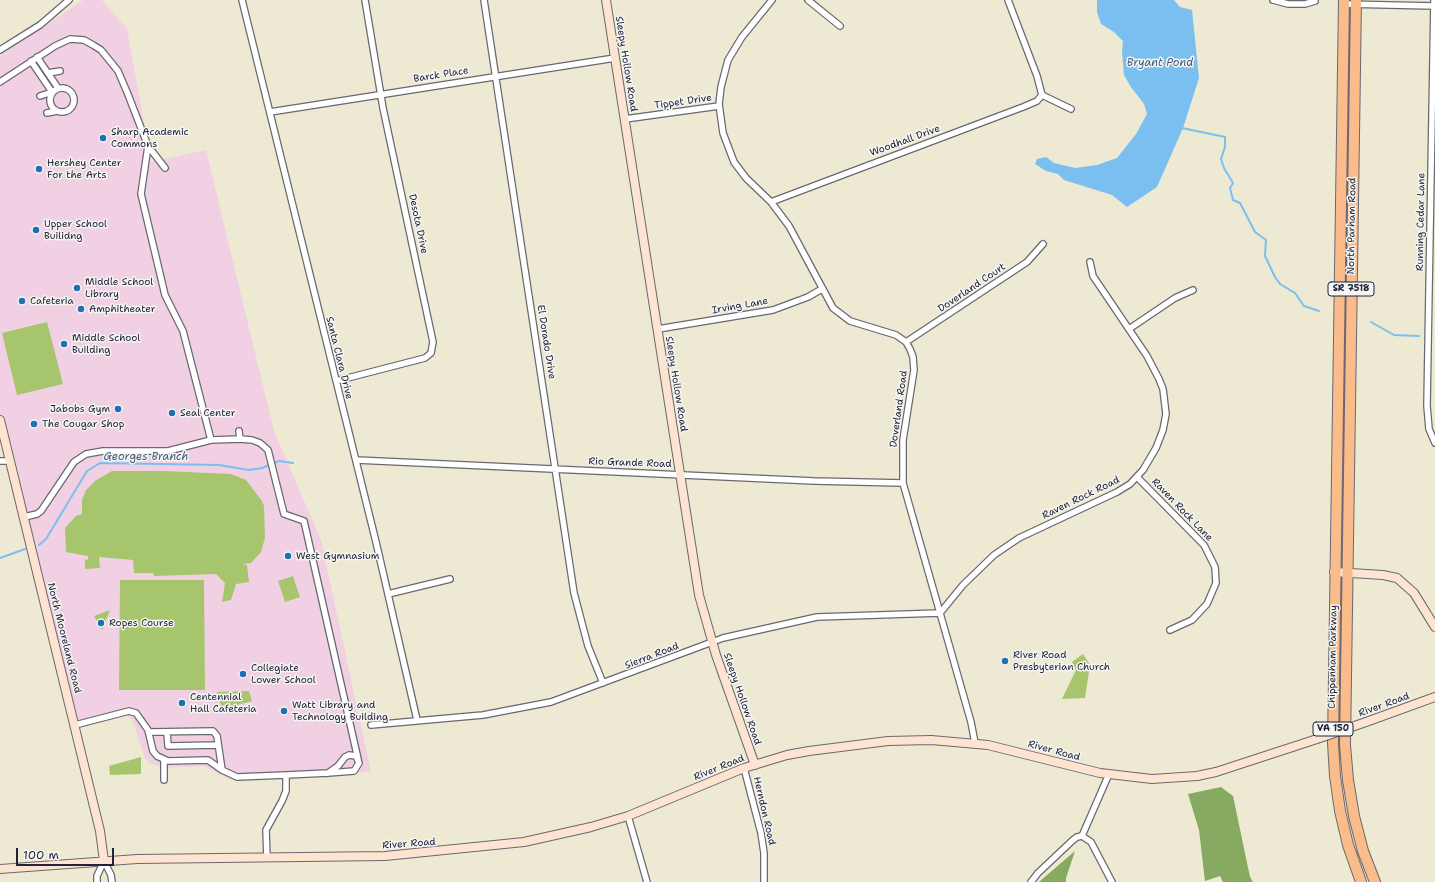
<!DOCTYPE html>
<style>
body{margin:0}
#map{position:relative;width:1435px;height:882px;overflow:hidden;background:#ede9d2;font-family:"Shantell Sans",sans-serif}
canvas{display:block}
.scale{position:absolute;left:16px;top:848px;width:98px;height:18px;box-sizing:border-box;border:2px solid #22223b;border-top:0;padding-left:5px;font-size:12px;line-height:14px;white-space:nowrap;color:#22223b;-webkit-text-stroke:3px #f6f6f2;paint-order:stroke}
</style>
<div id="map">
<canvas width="1435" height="882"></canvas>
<div class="scale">100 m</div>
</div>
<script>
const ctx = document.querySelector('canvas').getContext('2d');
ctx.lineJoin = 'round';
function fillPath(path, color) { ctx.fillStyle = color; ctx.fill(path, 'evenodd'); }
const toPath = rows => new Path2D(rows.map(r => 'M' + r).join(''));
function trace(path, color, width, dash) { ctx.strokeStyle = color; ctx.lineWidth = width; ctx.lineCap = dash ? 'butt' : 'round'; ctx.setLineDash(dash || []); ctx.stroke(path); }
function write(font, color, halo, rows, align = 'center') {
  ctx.font = font + ' "Shantell Sans",sans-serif'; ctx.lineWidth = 3; ctx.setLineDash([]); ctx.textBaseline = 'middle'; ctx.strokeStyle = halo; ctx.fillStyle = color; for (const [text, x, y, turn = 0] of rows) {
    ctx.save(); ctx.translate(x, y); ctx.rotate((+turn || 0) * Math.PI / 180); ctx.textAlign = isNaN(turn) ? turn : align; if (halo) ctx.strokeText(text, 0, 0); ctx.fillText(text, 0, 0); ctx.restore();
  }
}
const built = toPath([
 [83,0,102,0,127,29,151,162,206,150,274,431,321,540,371,772,231,780,203,766,163,768,149,763,145,758,132,720,126,715,75,728,0,416,0,56]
]);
const green = toPath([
 [47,322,63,384,17,395,2,333],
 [112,471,164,471,231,474,246,480,262,501,264,506,265,538,261,552,251,563,242,564,247,565,249,582,236,584,231,600,222,602,225,583,216,574,154,576,153,573,134,573,133,560,99,557,100,568,85,569,85,559,88,560,88,556,66,552,65,528,76,516,82,514,82,500,86,490,95,481],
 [293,576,300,597,285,602,278,581],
 [120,580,204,580,205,690,119,690],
 [110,610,102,630,94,616],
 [1083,654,1090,665,1085,698,1062,699,1076,670,1072,662],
 [249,691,252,701,222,709,217,692],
 [141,757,141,774,110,775,109,766]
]);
const forest = toPath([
 [1221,787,1233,796,1250,877,1253,882,1223,882,1220,876,1205,881,1199,830,1188,794],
 [1075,851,1066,878,1066,882,1039,882]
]);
const water = toPath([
 [1097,0,1174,0,1180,7,1192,10,1199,78,1183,128,1157,187,1127,207,1112,195,1064,180,1058,174,1046,171,1035,164,1037,159,1046,157,1054,163,1075,168,1097,165,1117,158,1136,134,1147,114,1144,104,1131,87,1124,75,1122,51,1123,41,1114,32,1101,24,1097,12]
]);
const stream = toPath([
 [1182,128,1225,137,1225,147,1221,159,1224,168,1233,183,1230,188,1233,200,1240,203,1255,232,1266,240,1265,256,1275,277,1280,284,1295,293,1304,306,1319,311],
 [1371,322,1394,335,1419,336],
 [39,545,46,539,87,471,100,463,219,465,249,470,262,468,279,461,293,463],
 [0,558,25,549]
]);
const street = toPath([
 [242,0,376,542,417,720],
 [484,0,574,593,588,646,603,683],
 [772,0,742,37,728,60,721,87,719,104,723,133,734,162,746,178,771,202,789,226,833,308,850,321,896,335,906,342,910,349,913,357,914,370,903,440,903,483,971,722,975,743],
 [808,0,840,26],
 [1008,0,1037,76,1042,95],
 [1273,0,1288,4,1305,4,1315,1],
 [1434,0,1427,406,1429,429,1435,443],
 [1344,4,1435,6],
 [0,50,40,25,69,0],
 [37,57,58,88],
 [31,61,52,92,40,96],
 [48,73,60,71],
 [0,82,55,46,70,39,84,40,93,45,101,50,118,71,127,92,148,146,141,194,165,295,183,331,211,440,168,451,103,451,86,454,74,462,41,511,37,514,24,517],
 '50 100a12 12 0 1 1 24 0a12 12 0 1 1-24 0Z',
 [1042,95,1071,109],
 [270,112,615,58],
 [47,113,57,111],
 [625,119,719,106],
 [148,146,165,168],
 [771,202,1023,107,1037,101,1042,95],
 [658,329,773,310,808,297,822,289],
 [1129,329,1175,298,1193,290],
 [906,342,1027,262,1043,244],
 [336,381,425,358,431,353,433,342,383,108,365,0],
 [240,439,252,440,260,443,268,450,284,514,304,521,358,759],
 [211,440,240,439,239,431],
 [356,460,814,481,903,483],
 [0,461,10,461],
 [1137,477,1204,545,1215,567,1216,583,1207,604,1192,620,1170,630],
 [388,594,450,579],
 [75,725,129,711,136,713,148,730,153,751,157,756,168,761,208,760,222,770,237,777,286,775,328,773,354,771,359,763,356,756,349,755,345,757,338,766,328,773],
 [371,725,483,715,551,702,723,638,817,617,940,613,963,585,994,555,1019,538,1117,492,1130,484,1143,470,1156,448,1163,430,1166,414,1163,389,1159,379,1147,356,1093,276,1090,262],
 [149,732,213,731,217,736,222,770],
 [167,732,168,746,218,745],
 [164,760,164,780],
 [744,768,761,833,764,853,764,882],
 [628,816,647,882],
 [1082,836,1091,842,1112,882],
 [267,858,266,830,282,801,286,791,286,775],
 [104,861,111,875,112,882],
 [97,882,97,876,104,861],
 [1031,882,1038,873,1073,840,1077,837,1082,836,1109,774]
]);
const secondary = toPath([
 [606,0,699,595,716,655,755,765],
 [0,420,100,831,104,861],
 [1334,572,1383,575,1397,578,1414,593,1435,627],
 [1366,722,1435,697],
 [0,869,137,859,385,856,524,842,591,827,628,816,744,768,787,755,809,751,888,741,931,740,988,745,1100,773,1152,779,1197,776,1216,772,1317,739]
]);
const highway = toPath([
 [1344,0,1333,743,1335,776,1340,811,1348,845,1361,882],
 [1356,0,1345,745,1348,780,1354,816,1363,851,1375,882]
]);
const secondaryBridge = toPath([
 [1317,739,1366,722]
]);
const markers = [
 [103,138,4,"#1f6fb2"],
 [39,169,4,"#1f6fb2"],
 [36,230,4,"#1f6fb2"],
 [77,288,4,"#1f6fb2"],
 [22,301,4,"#1f6fb2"],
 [81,309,4,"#1f6fb2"],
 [64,344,4,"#1f6fb2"],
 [118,409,4,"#1f6fb2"],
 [172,413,4,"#1f6fb2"],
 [34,424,4,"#1f6fb2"],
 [288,556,4,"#1f6fb2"],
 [101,623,4,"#1f6fb2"],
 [1005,661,4,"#1f6fb2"],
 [243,674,4,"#1f6fb2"],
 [182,703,4,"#1f6fb2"],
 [284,711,4,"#1f6fb2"]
];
const shields = [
 [1351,289,46],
 [1333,729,40]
];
const shieldNames = [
 ["SR 7518",1351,289],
 ["VA 150",1333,729]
];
const streetNames = [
 ["Sleepy Hollow Road",626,64,81],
 ["Barck Place",441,75,-9],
 ["Tippet Drive",683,102,-8],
 ["Woodhall Drive",905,141,-20],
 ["Running Cedar Lane",1421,222,-89],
 ["Desota Drive",418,224,78],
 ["North Parham Road",1352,226,-89],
 ["Doverland Court",972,288,-34],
 ["Irving Lane",740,306,-10],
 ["El Dorado Drive",546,342,81],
 ["Santa Clara Drive",339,358,76],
 ["Sleepy Hollow Road",676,384,81],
 ["Doverland Road",899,409,-82],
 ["Rio Grande Road",630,463,2],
 ["Raven Rock Road",1081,498,-26],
 ["Raven Rock Lane",1182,510,46],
 ["North Mooreland Road",64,638,76],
 ["Sierra Road",652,656,-21],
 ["Chippenham Parkway",1333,657,-89],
 ["Sleepy Hollow Road",742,699,71],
 ["River Road",1384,705,-20],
 ["River Road",1054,751,15],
 ["River Road",719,768,-22],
 ["Herndon Road",764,811,77],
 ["River Road",409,844,-4]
];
const poiNames = [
 ["Sharp Academic",111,132],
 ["Commons",111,144],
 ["Hershey Center",47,163],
 ["For the Arts",47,175],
 ["Upper School",44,224],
 ["Builidng",44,236],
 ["Middle School",85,282],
 ["Library",85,294],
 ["Cafeteria",30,301],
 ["Amphitheater",89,309],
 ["Middle School",72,338],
 ["Building",72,350],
 ["Jabobs Gym",110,409,"right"],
 ["Seal Center",180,413],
 ["The Cougar Shop",42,424],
 ["West Gymnasium",296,556],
 ["Ropes Course",109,623],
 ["River Road",1013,655],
 ["Presbyterian Church",1013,667],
 ["Collegiate",251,668],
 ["Lower School",251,680],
 ["Centennial",190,697],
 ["Hall Cafeteria",190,709],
 ["Watt Library and",292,705],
 ["Technology Building",292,717]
];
const waterNames = [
 ["Bryant Pond",1160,63],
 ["Georges Branch",146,457]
];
fillPath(built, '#f1d0e3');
fillPath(green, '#a7c56c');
fillPath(forest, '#85aa60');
fillPath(water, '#7bbff1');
trace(stream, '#7bbff1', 2);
trace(street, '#696870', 8);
trace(secondary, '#696870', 10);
trace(highway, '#696870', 12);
trace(street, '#fff', 5.5);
trace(secondary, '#fde4d0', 8);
trace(highway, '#f9bc8a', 10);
trace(secondaryBridge, '#696870', 10, []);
trace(secondaryBridge, '#fde4d0', 8);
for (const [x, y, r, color] of markers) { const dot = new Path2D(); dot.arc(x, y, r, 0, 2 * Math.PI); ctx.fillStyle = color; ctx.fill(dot); trace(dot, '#f6f6f2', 1.5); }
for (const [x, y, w] of shields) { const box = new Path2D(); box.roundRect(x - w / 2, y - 7, w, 14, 3); ctx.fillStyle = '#f6f6f2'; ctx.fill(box); trace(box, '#22223b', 1); }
write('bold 9px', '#22223b', null, shieldNames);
write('10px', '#22223b', '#f6f6f2', streetNames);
write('10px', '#22223b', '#f6f6f2', poiNames, 'left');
write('italic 11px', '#41597b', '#f6f6f2', waterNames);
</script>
